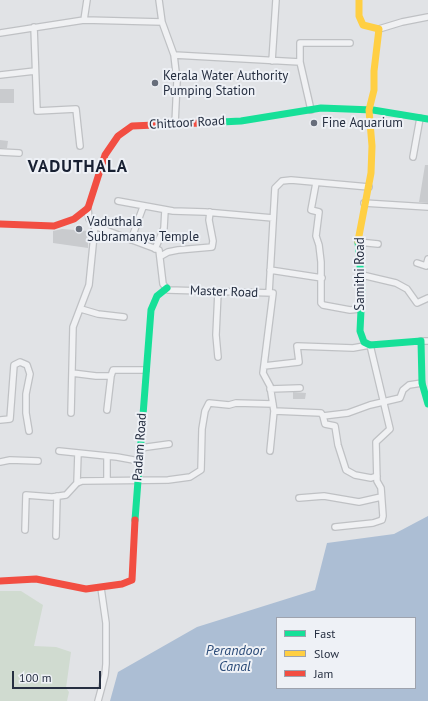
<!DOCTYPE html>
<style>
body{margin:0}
#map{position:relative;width:428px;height:701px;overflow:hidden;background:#e1e3e6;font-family:"PT Sans",sans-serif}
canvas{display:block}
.legend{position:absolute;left:276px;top:617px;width:140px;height:72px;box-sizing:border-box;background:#eef1f6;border:1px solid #9ea3ae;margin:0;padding:5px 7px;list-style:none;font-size:12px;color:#262f41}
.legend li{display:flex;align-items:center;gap:8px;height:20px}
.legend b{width:20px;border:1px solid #9ea3ae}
.scale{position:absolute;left:12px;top:671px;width:89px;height:18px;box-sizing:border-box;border:2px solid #262f41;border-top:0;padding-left:5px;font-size:12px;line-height:14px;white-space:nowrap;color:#262f41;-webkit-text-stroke:3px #eef1f6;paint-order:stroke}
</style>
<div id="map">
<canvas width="428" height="701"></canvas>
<ul class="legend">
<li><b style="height:5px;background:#16e098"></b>Fast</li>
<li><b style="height:5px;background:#ffcf43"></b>Slow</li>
<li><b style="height:5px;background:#f24e42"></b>Jam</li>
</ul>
<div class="scale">100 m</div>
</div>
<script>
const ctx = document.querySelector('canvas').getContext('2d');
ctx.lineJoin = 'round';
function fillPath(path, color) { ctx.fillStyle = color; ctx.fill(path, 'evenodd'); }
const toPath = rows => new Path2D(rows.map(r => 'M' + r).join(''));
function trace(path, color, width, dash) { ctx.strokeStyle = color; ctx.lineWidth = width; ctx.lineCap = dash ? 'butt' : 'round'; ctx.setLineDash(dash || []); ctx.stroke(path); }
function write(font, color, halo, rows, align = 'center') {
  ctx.font = font + ' "PT Sans",sans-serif'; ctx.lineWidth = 4; ctx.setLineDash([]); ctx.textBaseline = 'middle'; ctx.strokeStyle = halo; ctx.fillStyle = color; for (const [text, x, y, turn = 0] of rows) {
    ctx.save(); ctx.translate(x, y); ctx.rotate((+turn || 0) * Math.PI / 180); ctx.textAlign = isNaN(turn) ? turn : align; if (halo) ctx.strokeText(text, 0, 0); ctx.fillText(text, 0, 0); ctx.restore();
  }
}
const green = toPath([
 [0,591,21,591,43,605,34,646,56,647,71,652,66,688,69,692,67,701,0,701]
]);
const water = toPath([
 [428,516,428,701,110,701,118,672,197,627,315,590,327,543,394,534],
 [277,618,415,618,415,688,277,688]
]);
const building = toPath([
 [0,89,14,89,14,103,0,103],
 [0,140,8,141,7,148,0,148],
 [425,165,428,165,428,203,419,202],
 [62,229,88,231,88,248,53,243,53,231],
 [293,392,306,393,305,399,293,399]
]);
const street = toPath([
 [159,0,162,22,174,55,177,81,175,124],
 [84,20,162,22],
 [34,27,37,111,76,109,80,146],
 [379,29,402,22,428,17],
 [0,33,84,20,87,0],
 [174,55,300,62,311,110],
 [272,61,276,0],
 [300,62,300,43,350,43],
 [0,75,35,71],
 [0,152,19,153],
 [413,157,420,118],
 [316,183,311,210,319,212,316,236,319,245,321,262,321,303,323,305,350,310,360,309],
 [118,201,173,211,205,212,273,218],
 [364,203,428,207],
 [88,208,89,219,97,227,159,250,163,284,168,290,273,293,263,373,270,386,274,411,270,451],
 [131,240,143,207],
 [358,242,378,244],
 [155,249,164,228,165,210],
 [161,256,168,252,178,250,212,247,213,241,209,220,210,212],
 [417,263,426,266,428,259],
 [270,270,322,278],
 [362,275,396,283,407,289,417,303,428,298],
 [269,293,275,188,282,181,291,180,369,187],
 [81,309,98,314,124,317],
 [421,341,428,341],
 [218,357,216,335,218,292],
 [264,366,299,362,297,346,353,348,370,345,390,429,376,442,377,481,381,488,383,516,382,520,373,523,335,527],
 [72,373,96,376,111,376,113,370,146,370],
 [270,389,300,388],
 [107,410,111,376],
 [274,411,321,413,323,416,348,413,370,405,400,398,403,390,409,385,422,383],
 [71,413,73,327,89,285,95,225],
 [323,416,325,424,335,426,338,445,346,470,355,475,371,478,377,476],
 [0,420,10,419,14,365,20,362,27,365,30,374,26,394,26,413,29,431],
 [140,448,169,444],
 [59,451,117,457,139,461],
 [0,462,10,460,38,461],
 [107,480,107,456],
 [77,483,78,453],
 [299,498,324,496,359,502,381,497],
 [25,530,26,495,52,497,66,495,77,483,82,481,168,480,190,477,201,470,202,429,205,411,209,403,229,405,236,403,273,404],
 [56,536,57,496],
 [98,701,105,675,106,664,106,623,101,588]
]);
const fast = toPath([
 [201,123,241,121,321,108,373,110,428,119],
 [358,241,362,289,360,331,364,342,370,345,421,341,422,383,428,404],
 [135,520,151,310,157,296,167,288]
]);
const slow = toPath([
 [358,241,371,173,372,146,369,110,374,90,374,71,379,29,363,25,359,16,359,0]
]);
const jam = toPath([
 [0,224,54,226,74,219,88,208,105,155,118,136,132,126,201,123],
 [0,581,36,579,86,589,122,584,132,580,135,520]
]);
const markers = [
 [155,83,4,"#676e7b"],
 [314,123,4,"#676e7b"],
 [79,229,4,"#676e7b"]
];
const poiNames = [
 ["Kerala Water Authority",163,76],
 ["Pumping Station",163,91],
 ["Fine Aquarium",322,123],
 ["Vaduthala",87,222],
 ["Subramanya Temple",87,237]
];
const streetNames = [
 ["Chittoor Road",187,123,-3],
 ["Samithi Road",360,274,-90],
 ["Master Road",224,292,2],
 ["Padam Road",140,447,-86]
];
const waterNames = [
 ["Perandoor",235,651],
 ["Canal",235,667]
];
const districtNames = [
 ["VADUTHALA",78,167]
];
fillPath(green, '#d0dbd0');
fillPath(water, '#acbed4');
fillPath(building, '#c9cbce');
trace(street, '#bfc1c4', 8);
trace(street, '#f0f1f3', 5.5);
trace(fast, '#16e098', 7);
trace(slow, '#ffcf43', 7);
trace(jam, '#f24e42', 7);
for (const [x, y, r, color] of markers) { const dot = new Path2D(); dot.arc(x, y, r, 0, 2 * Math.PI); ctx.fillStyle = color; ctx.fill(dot); trace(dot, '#eef1f6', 1.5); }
write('13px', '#262f41', '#eef1f6', poiNames, 'left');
write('13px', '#262f41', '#eef1f6', streetNames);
write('italic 14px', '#2c4c79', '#eef1f6', waterNames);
ctx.letterSpacing = '1px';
write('bold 17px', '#182032', '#eef1f6', districtNames);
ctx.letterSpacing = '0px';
</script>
